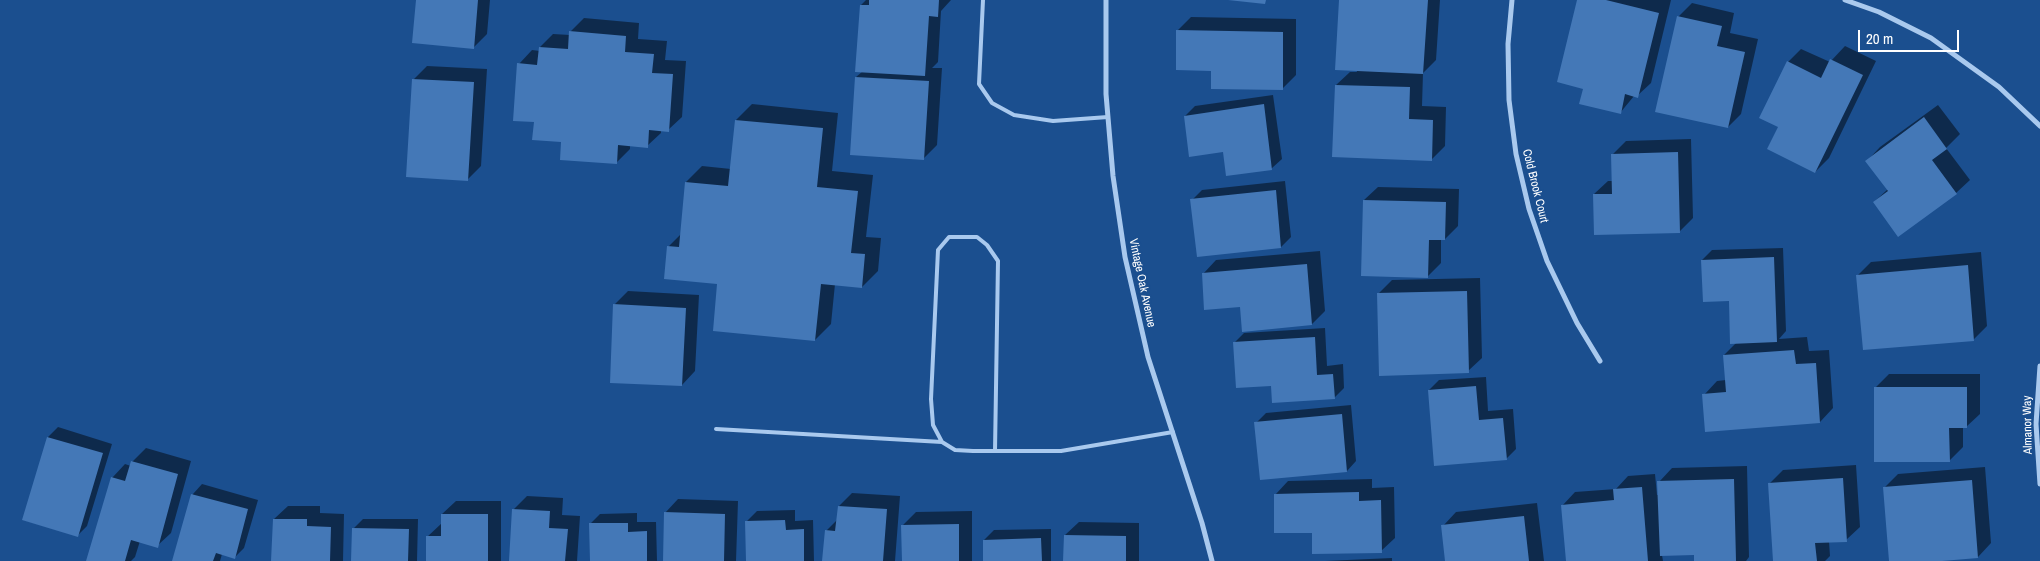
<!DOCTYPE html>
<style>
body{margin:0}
#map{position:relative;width:2040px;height:561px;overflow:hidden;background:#1b4f8f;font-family:"Archivo Narrow",sans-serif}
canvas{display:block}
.scale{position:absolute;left:1858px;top:30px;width:101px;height:22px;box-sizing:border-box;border:2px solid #fff;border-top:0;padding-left:6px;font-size:15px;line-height:18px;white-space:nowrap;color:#fff;-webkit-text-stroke:4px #1b4f8f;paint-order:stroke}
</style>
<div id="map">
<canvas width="2040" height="561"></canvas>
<div class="scale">20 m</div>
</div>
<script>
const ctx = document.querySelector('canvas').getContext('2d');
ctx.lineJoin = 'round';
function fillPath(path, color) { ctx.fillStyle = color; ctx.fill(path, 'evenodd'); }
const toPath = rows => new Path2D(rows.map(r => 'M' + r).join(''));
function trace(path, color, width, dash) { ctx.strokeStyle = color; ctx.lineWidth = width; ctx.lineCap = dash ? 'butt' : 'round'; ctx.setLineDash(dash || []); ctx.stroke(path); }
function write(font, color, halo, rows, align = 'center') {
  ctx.font = font + ' "Archivo Narrow",sans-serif'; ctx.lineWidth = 4; ctx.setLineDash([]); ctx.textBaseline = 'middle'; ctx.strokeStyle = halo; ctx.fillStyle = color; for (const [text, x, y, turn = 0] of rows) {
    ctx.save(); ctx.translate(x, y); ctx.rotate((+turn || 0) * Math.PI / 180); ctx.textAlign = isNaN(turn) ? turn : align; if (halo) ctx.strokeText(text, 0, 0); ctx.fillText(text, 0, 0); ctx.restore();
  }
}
const shadow = toPath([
 [418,0,490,0,487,34,474,47],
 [866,0,951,0,941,11,938,62,932,68,942,68,937,145,923,159,856,77,863,71,861,5],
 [1341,0,1440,0,1436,60,1423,73,1422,106,1446,107,1445,146,1431,160,1336,85,1350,72,1357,72],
 [1578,0,1671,0,1651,83,1637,96,1634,96,1620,113,1584,88],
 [1692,3,1734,13,1730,33,1758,39,1741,114,1728,127,1678,17],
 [1191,17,1296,19,1296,75,1282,89,1213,69,1177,31],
 [584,18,639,23,638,39,667,41,665,60,686,61,682,117,668,130,661,130,661,133,647,146,630,145,630,149,616,163,563,141,535,121,519,64,532,50,540,51,540,47,553,34,570,35,570,32],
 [1845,46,1876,61,1829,158,1815,172,1779,126,1788,62,1801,49,1830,62],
 [427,66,487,69,481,166,468,179,413,80],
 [1273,95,1282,159,1272,168,1227,175,1224,151,1185,116,1195,106],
 [752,104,838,113,832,171,873,175,866,237,881,238,878,271,862,287,835,284,831,324,815,340,719,283,668,247,681,234,686,182,702,166,731,169,736,120],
 [1938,105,1960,134,1946,148,1970,180,1956,193,1899,235,1874,202,1888,189,1867,161,1880,147],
 [1691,139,1693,218,1679,232,1594,194,1608,181,1613,181,1612,155,1626,141],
 [1285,181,1291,237,1281,247,1192,200,1202,190],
 [1378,187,1459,189,1458,226,1445,239,1441,239,1441,263,1427,277,1364,200],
 [1783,248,1786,331,1779,339,1807,337,1809,351,1829,350,1833,408,1820,422,1704,395,1717,381,1726,380,1724,355,1737,342,1730,299,1702,260,1712,250],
 [1320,251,1325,311,1312,324,1241,306,1203,274,1216,260],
 [1981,252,1987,326,1973,340,1858,275,1871,262],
 [1480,278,1482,358,1468,371,1378,294,1392,280],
 [628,291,699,295,695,371,682,385,614,305],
 [1325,328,1327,366,1343,364,1344,388,1334,398,1272,385,1234,343,1244,333],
 [1889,374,1980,374,1980,414,1966,427,1963,427,1963,447,1949,461,1875,388],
 [1486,377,1488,411,1513,409,1516,449,1506,459,1429,390,1439,380],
 [1351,405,1356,461,1347,471,1256,423,1266,413],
 [58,427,112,444,87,526,77,536,24,520,48,437],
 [146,448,191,461,171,533,157,546,140,541,135,557,131,561,88,561,112,478,125,464,131,466,132,462],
 [1856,465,1860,527,1846,540,1829,541,1830,556,1825,561,1774,561,1770,483,1783,470],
 [1747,466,1749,557,1746,561,1696,561,1696,554,1662,555,1663,561,1567,561,1562,506,1575,492,1616,489,1628,476,1655,474,1657,495,1659,495,1659,482,1672,468],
 [1985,467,1991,543,1978,557,1927,561,1890,561,1884,488,1898,474],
 [1372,479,1372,488,1394,487,1395,538,1381,551,1313,532,1275,495,1288,481],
 [202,484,258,500,244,548,234,558,222,554,220,561,174,561,193,494],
 [852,493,900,496,895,561,824,561,826,531,838,519,839,506],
 [527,496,563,498,562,515,580,516,577,561,510,561,514,509],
 [678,499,738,501,736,561,664,561,665,513],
 [456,501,501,501,501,561,427,561,427,537,442,523,442,514],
 [1537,503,1544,561,1447,561,1443,526,1456,512],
 [288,506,320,506,320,513,344,514,343,561,273,561,274,519],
 [795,510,795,521,813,520,814,561,747,561,747,521,757,511],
 [972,511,972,561,903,561,902,526,916,512],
 [637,513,637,522,656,522,657,561,591,561,590,524,600,514],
 [363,519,418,519,417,561,353,561,353,529],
 [1079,522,1139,523,1139,561,1065,561,1065,535],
 [1051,529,1051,561,984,561,984,540,994,530],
 [1392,558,1392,561,1325,561]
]);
const building = toPath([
 [416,0,478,0,474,49,412,43],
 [869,0,939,0,938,17,929,16,925,76,855,72,860,5,869,5],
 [1228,0,1266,0,1265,4],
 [1339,0,1428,0,1423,74,1335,70],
 [1577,0,1606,0,1659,13,1638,98,1625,94,1621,114,1579,104,1583,89,1557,82],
 [1677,16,1722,26,1717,46,1745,52,1728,128,1655,112],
 [1176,30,1283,32,1283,90,1211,89,1211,71,1176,70],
 [569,31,626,36,625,52,654,54,652,73,673,74,669,132,649,130,648,148,618,145,617,164,560,160,561,142,532,140,534,122,513,121,517,63,537,65,539,47,568,49],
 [1830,59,1863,75,1815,173,1767,149,1778,127,1759,118,1787,61,1821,78],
 [855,77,929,81,924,160,850,155],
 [412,79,474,82,468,181,406,177],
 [1335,85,1410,87,1409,119,1433,120,1432,161,1332,157],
 [1264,104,1272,170,1226,176,1223,152,1189,157,1184,116],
 [1924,117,1947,149,1932,160,1957,194,1898,237,1873,202,1888,191,1865,161],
 [735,120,823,128,817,187,858,191,851,253,865,254,862,288,821,284,815,341,713,331,717,284,664,279,667,246,679,247,685,182,728,186],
 [1678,152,1680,233,1594,235,1593,194,1612,194,1611,154],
 [1276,190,1281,248,1197,257,1190,199],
 [1363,200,1446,202,1445,240,1429,240,1428,278,1361,276],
 [1774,257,1777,342,1730,344,1729,301,1703,302,1701,260],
 [1307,264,1312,325,1242,332,1240,307,1204,310,1202,273],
 [1968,265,1974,341,1863,350,1856,275],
 [1467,291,1469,373,1379,376,1377,293],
 [613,304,686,308,682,386,610,383],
 [1315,337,1317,375,1333,374,1335,399,1272,403,1271,386,1236,388,1233,342],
 [1794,350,1796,364,1816,363,1820,423,1705,432,1702,394,1726,392,1723,355],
 [1476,386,1479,420,1503,418,1507,460,1434,466,1428,390],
 [1874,387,1967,387,1967,428,1949,428,1950,462,1874,462],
 [1342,414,1347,472,1260,480,1254,422],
 [47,437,103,453,78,537,22,520],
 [131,461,178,474,158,548,131,540,125,561,86,561,111,477,125,481],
 [1843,478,1847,542,1815,543,1817,561,1773,561,1768,483],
 [1734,479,1736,561,1694,561,1694,555,1660,556,1657,481],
 [1972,480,1978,558,1942,561,1889,561,1883,487],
 [1642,487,1648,561,1566,561,1561,505,1614,500,1613,489],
 [1359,492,1359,501,1381,500,1382,553,1312,554,1312,533,1274,533,1274,494],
 [191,494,248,509,235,559,216,553,213,561,172,561],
 [838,506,887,509,883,561,822,561,825,530,835,531],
 [512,509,550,511,549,528,568,529,565,561,509,561],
 [664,512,725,514,724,561,663,561],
 [441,514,488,514,488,561,426,561,426,536,441,536],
 [1524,516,1529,561,1445,561,1441,525],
 [273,519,307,519,307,526,331,527,330,561,271,561],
 [785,520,786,530,804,529,804,561,746,561,745,521],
 [589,523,628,523,628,532,647,531,647,561,590,561],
 [959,524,959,561,902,561,901,525],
 [352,528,409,529,408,561,351,561],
 [1064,535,1126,536,1126,561,1063,561],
 [1041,538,1042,561,983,561,983,540]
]);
const lane = toPath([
 [983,0,979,84,992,103,1014,115,1053,121,1108,117],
 [716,429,942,442],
 [995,451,998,261,987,245,977,237,949,237,938,250,931,399,933,425,942,442,955,450,973,451,1061,451,1173,432]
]);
const street = toPath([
 [1106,0,1106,94,1113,176,1125,257,1148,357,1202,523,1212,561],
 [1512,0,1508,44,1509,100,1516,154,1529,209,1547,261,1577,323,1600,361],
 [1845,0,1879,12,1931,38,1999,87,2040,126],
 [2040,366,2036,424,2040,484]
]);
const streetNames = [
 ["Cold Brook Court",1535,186,76],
 ["Vintage Oak Avenue",1142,283,78],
 ["Almanor Way",2028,425,-91]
];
fillPath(shadow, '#0007');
fillPath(building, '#4478b7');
trace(lane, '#a9c9ee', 4);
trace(street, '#a9c9ee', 5);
write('12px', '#fff', '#1b4f8f', streetNames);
</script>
